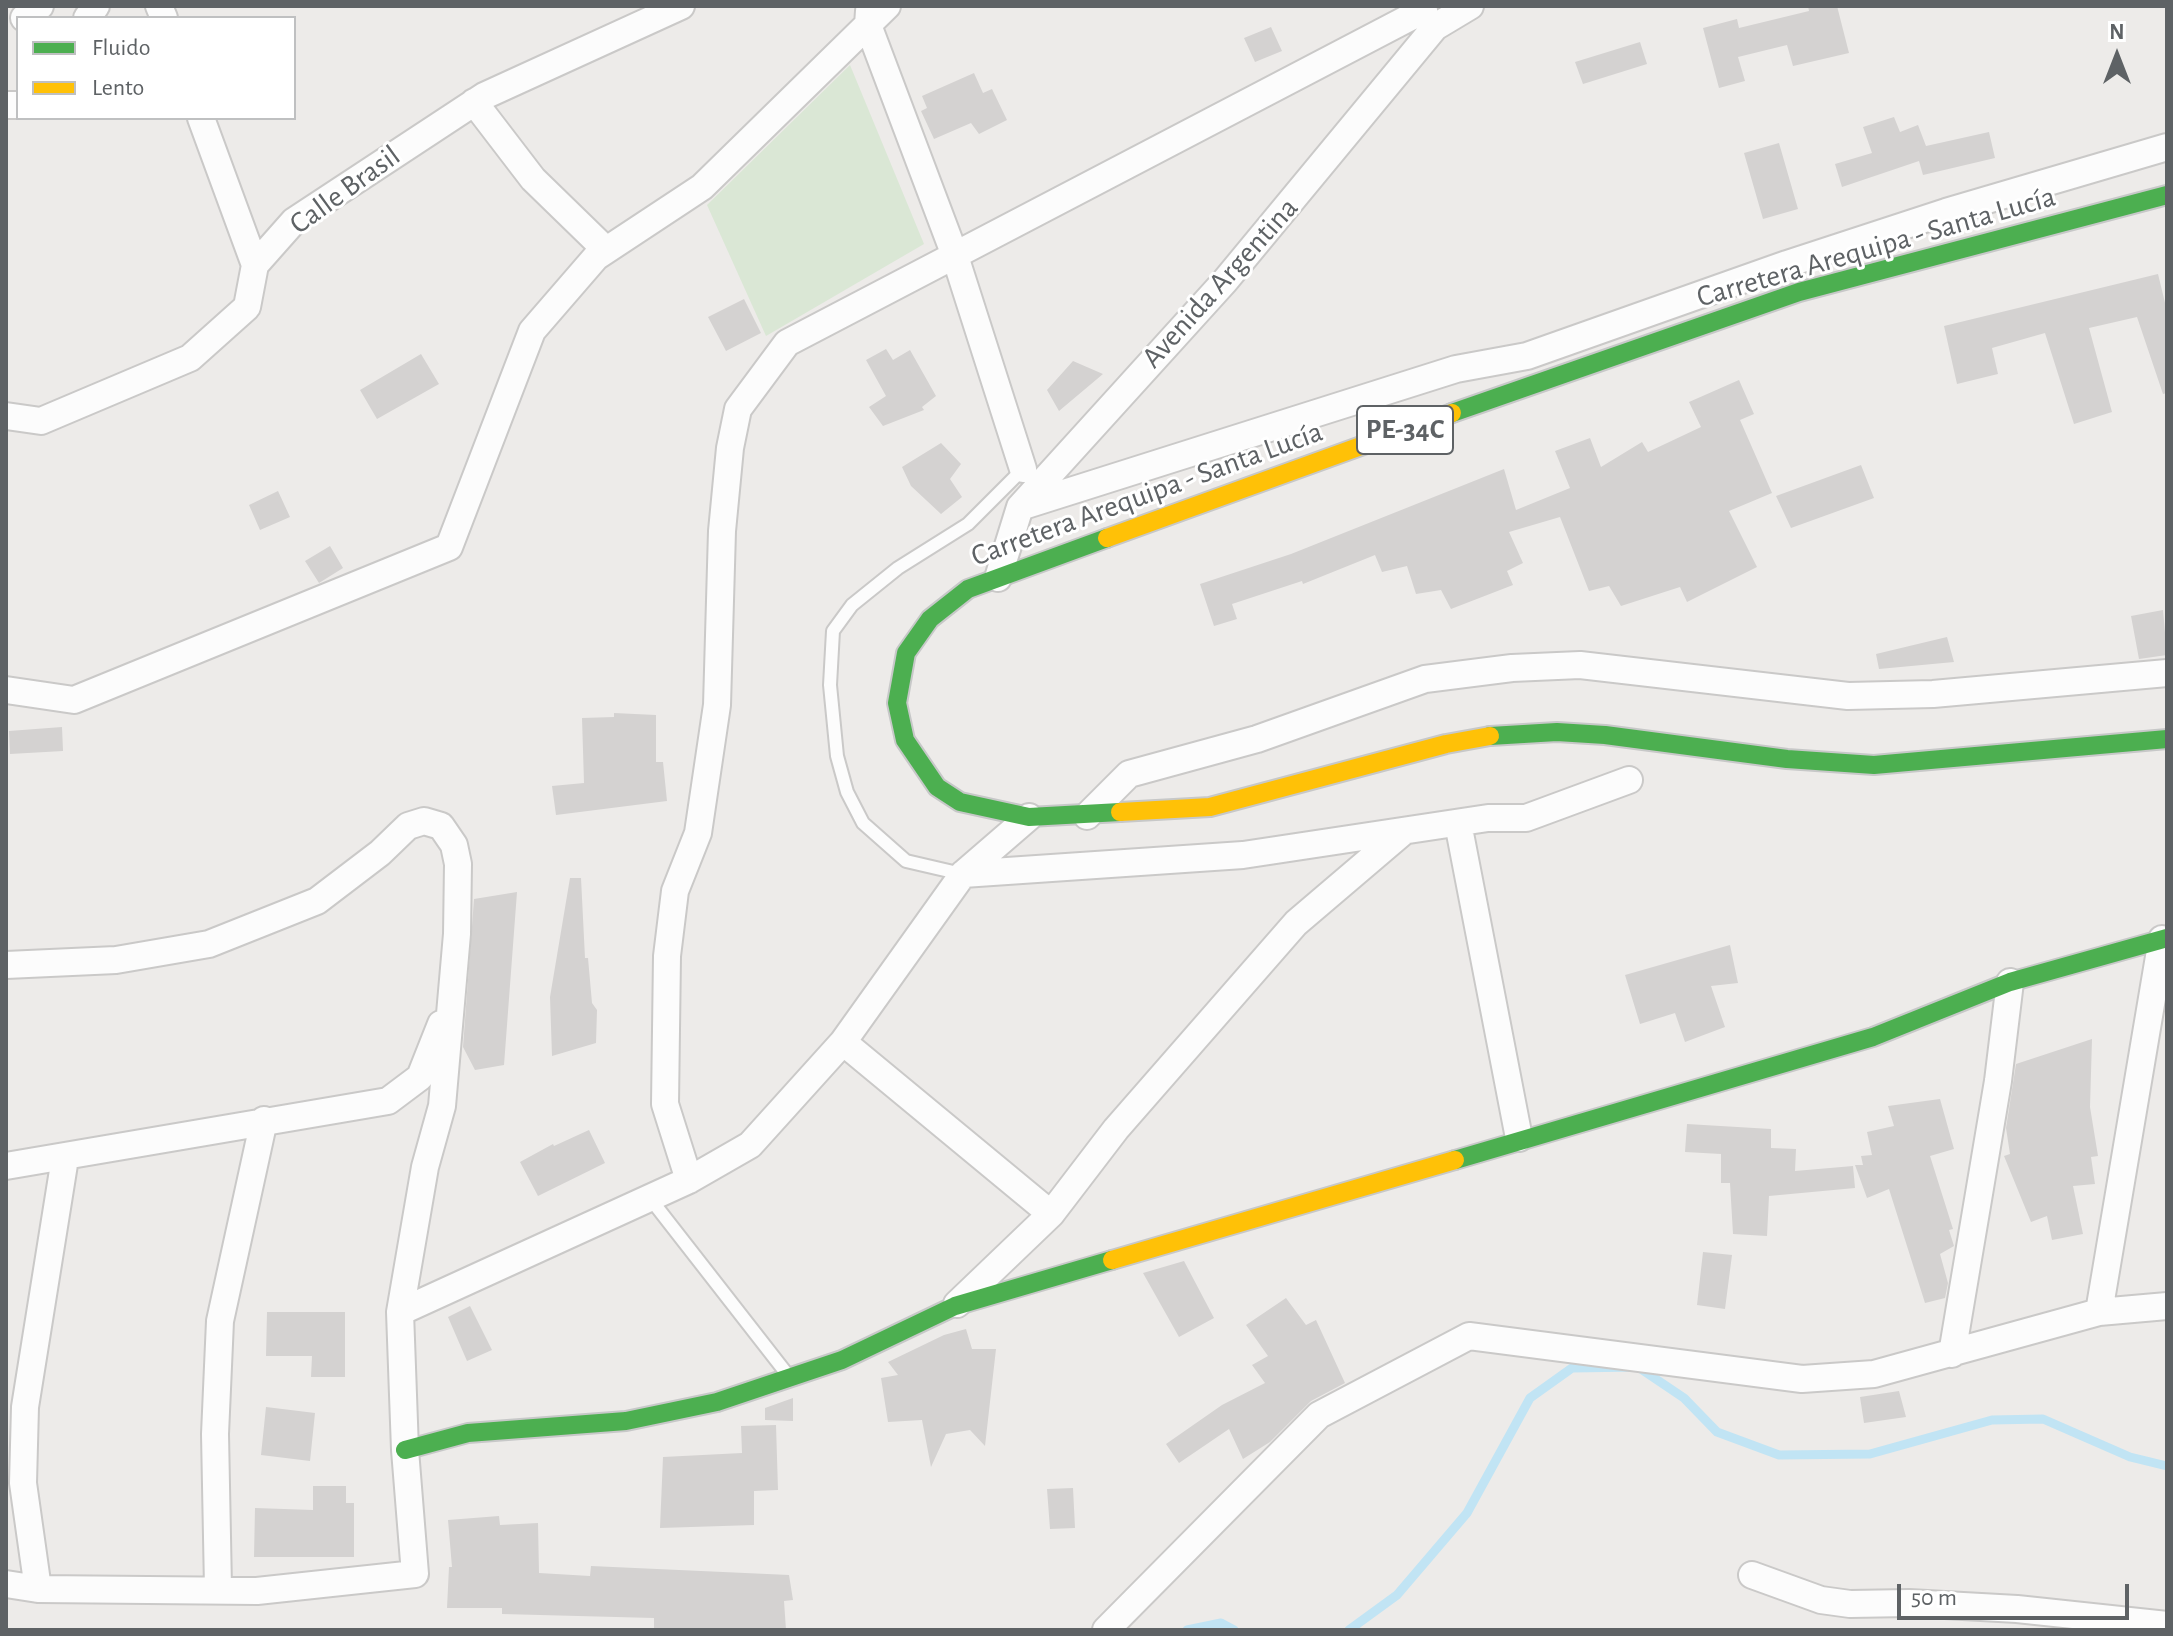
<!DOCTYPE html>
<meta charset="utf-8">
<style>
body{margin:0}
#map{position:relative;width:2173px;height:1636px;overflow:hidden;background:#edebe9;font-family:"Alegreya Sans",sans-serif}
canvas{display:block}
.frame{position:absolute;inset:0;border:8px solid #5e6265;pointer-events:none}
.legend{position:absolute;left:16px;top:16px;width:280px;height:104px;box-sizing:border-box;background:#fff;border:2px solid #bfc0c1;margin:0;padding:10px 14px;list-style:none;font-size:24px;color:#5e6265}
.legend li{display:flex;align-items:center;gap:16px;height:40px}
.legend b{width:40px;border:2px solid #bfc0c1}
.north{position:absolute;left:2077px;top:16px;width:80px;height:80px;-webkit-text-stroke:6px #fff;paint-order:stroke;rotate:0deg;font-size:22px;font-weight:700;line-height:32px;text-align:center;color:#5e6265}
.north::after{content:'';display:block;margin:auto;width:28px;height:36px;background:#5e6265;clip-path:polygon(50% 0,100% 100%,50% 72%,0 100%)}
.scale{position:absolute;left:1897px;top:1584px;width:232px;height:36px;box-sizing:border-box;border:4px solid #5e6265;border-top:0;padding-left:10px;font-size:24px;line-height:28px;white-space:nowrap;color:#5e6265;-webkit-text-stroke:6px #fff;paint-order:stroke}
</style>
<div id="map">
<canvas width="2173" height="1636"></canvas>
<div class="frame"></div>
<ul class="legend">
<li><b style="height:10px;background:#4caf50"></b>Fluido</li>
<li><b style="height:10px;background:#ffc107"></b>Lento</li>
</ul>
<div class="north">N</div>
<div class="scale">50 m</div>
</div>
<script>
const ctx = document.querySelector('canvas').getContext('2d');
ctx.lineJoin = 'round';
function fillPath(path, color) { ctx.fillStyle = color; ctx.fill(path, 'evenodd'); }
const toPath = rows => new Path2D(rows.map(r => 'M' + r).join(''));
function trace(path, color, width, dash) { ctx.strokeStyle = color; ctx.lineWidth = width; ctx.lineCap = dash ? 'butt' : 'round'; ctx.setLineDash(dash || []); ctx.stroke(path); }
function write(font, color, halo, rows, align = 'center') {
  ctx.font = font + ' "Alegreya Sans",sans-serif'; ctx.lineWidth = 6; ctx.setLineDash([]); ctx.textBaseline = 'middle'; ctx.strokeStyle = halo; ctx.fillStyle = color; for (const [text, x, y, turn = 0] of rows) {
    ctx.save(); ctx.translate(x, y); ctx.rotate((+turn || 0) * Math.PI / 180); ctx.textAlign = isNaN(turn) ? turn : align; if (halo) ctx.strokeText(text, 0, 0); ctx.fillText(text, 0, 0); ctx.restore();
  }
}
const green = toPath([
 [850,65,924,244,766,336,707,205]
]);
const stream = toPath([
 [1187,1630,1221,1623,1234,1630],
 [1349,1630,1397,1595,1467,1513,1530,1398,1572,1368,1638,1367,1684,1398,1717,1432,1779,1455,1870,1454,1992,1420,2043,1419,2130,1457,2167,1466]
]);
const building = toPath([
 [1808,6,1837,6,1849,53,1793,66,1787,45,1738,57,1745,81,1719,88,1703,28,1737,19,1739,28,1809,11],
 [1271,27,1282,51,1255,62,1244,38],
 [1640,42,1647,64,1583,84,1575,62],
 [974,73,983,93,992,89,1007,120,979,134,971,123,934,139,921,111,927,108,922,96],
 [1894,117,1900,132,1918,125,1926,146,1989,132,1995,158,1923,175,1919,161,1842,187,1835,164,1872,153,1863,127],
 [1779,143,1798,209,1763,219,1744,153],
 [2158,274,2167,311,2167,393,2163,394,2137,317,2089,328,2112,412,2074,424,2045,333,1992,348,1998,374,1957,384,1944,326],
 [744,299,761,333,726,351,708,317],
 [886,349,893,360,910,350,936,396,922,407,924,410,883,426,869,407,886,396,866,360],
 [421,354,439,384,377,419,360,390],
 [1073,361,1103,374,1059,411,1047,390],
 [1739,380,1754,414,1740,420,1772,493,1729,511,1757,567,1687,602,1680,587,1621,606,1609,586,1589,591,1560,517,1509,532,1523,563,1507,571,1513,585,1451,609,1441,590,1416,594,1407,566,1382,572,1375,555,1303,584,1302,581,1232,604,1237,619,1214,626,1200,584,1291,554,1504,469,1516,510,1570,488,1555,451,1590,438,1601,467,1642,442,1648,452,1701,427,1689,402],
 [941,443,961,464,950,479,962,497,941,514,911,486,902,467],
 [1861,465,1874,498,1791,528,1776,496],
 [278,491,290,517,260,530,249,505],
 [330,546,343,568,319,583,305,561],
 [2163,610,2167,655,2139,659,2131,616],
 [1947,637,1954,662,1879,669,1876,654],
 [614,713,656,715,656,762,663,762,667,801,556,815,552,786,584,783,582,718,614,717],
 [62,727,63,751,10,754,9,731],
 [570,878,581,878,585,958,588,958,592,1003,597,1010,596,1043,552,1056,550,997],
 [517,892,504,1065,475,1070,463,1047,474,899],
 [1730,945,1738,983,1711,986,1725,1027,1685,1042,1675,1013,1640,1024,1625,975],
 [2092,1039,2090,1107,2098,1156,2091,1157,2095,1184,2073,1186,2083,1234,2052,1240,2047,1216,2031,1222,2004,1156,2010,1154,2006,1128,2016,1064],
 [1940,1099,1954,1149,1930,1156,1953,1229,1949,1230,1954,1246,1940,1254,1948,1283,1945,1298,1925,1303,1889,1189,1867,1198,1855,1165,1863,1165,1861,1156,1872,1155,1867,1132,1894,1126,1888,1106],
 [1687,1124,1771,1129,1771,1148,1796,1149,1795,1171,1853,1166,1855,1188,1769,1196,1767,1236,1733,1234,1730,1183,1721,1183,1721,1154,1685,1152],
 [589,1130,605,1163,538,1196,520,1162,553,1144,554,1146],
 [1703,1252,1732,1255,1725,1309,1697,1305],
 [1184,1261,1214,1318,1179,1337,1143,1273],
 [1286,1298,1306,1325,1316,1320,1345,1383,1311,1401,1270,1442,1243,1459,1229,1429,1179,1463,1166,1444,1222,1405,1265,1383,1252,1365,1268,1356,1246,1325],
 [470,1306,492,1350,467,1361,448,1317],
 [267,1312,345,1312,345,1377,311,1377,312,1356,266,1356],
 [966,1329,972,1349,996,1349,985,1446,970,1430,946,1434,931,1467,922,1420,888,1422,881,1378,898,1375,888,1362,944,1335],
 [1899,1391,1906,1417,1864,1423,1860,1397],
 [793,1398,793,1421,765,1420,765,1408],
 [266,1407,315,1413,310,1461,261,1455],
 [776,1425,778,1490,754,1491,754,1525,660,1528,663,1457,742,1453,741,1426],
 [313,1486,346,1486,346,1503,354,1503,354,1557,254,1557,255,1508,313,1510],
 [1073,1488,1075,1528,1050,1529,1047,1489],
 [499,1516,500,1525,538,1523,539,1573,590,1576,591,1566,789,1575,793,1600,784,1601,786,1630,654,1630,654,1618,502,1614,502,1608,447,1608,449,1567,452,1567,448,1520]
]);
const lane = toPath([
 [962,874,906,861,863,823,847,792,837,756,830,685,833,631,852,605,898,568,968,524,1023,469],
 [649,1197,787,1374]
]);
const street = toPath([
 [159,6,164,18],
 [869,11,868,25,954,253,1023,469],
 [24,18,40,6],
 [87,18,96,6],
 [474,102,533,179,606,250],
 [6,105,18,105],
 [201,118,255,265],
 [6,416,41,421,190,358,247,307,255,265,294,221,484,96,681,6],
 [1020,507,1456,369,1527,356,1787,264,1946,212,2167,147],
 [998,578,1020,507,1225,281,1435,27,1470,6],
 [6,690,74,700,449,547,532,331,596,257,702,187,887,6],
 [1087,816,1129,774,1257,739,1425,679,1512,668,1580,665,1848,696,1933,694,2167,673],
 [1458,823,1519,1138],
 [963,874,1243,855,1488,818,1526,818,1629,780],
 [6,965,116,960,209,944,317,901,380,853,408,826,424,821,441,826,454,845,458,864,457,934,442,1106,425,1167,400,1312,405,1450,415,1574,257,1591,38,1589,6,1584],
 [843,1042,1051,1214],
 [6,1166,388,1101,420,1077,441,1024],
 [689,1180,665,1104,667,956,675,891,698,833,717,705,722,531,730,448,738,409,787,343,1424,10],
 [957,1304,1051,1214,1116,1129,1296,923,1404,831],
 [400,1312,689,1180,750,1145,843,1042,963,874,1029,817],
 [2099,1312,2162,939],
 [1952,1354,1998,1081,2010,982],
 [1752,1575,1821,1600,1850,1604,1909,1603,2017,1609,2167,1625],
 [218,1588,215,1434,220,1321,264,1120],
 [38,1589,23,1483,25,1407,65,1158],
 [1106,1630,1319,1415,1469,1336,1802,1379,1874,1374,2099,1312,2167,1306]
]);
const fast = toPath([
 [1452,413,1799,292,2167,195],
 [1107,538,968,589,930,619,906,653,897,703,905,740,937,787,960,802,1029,817,1120,812],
 [1490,736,1557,732,1605,735,1787,759,1874,765,2167,739],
 [1455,1160,1873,1037,2010,982,2167,938],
 [405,1450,468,1433,626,1421,717,1402,842,1360,955,1306,1112,1260]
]);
const slow = toPath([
 [1107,538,1452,413],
 [1120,812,1210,807,1446,744,1490,736],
 [1112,1260,1455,1160]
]);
const shields = [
 [1405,430,96]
];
const shieldNames = [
 ["PE-34C",1405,430]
];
const streetNames = [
 ["Calle Brasil",345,190,-36],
 ["Carretera Arequipa - Santa Lucía",1876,247,-16],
 ["Avenida Argentina",1220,283,-48],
 ["Carretera Arequipa - Santa Lucía",1147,494,-20]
];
fillPath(green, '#dae7d5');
trace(stream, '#c1e4f4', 9);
fillPath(building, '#d4d2d1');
trace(lane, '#cac9c8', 16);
trace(street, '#cac9c8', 30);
trace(fast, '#c7c8c8', 22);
trace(slow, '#c7c8c8', 22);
trace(lane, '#fcfcfc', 12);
trace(street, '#fcfcfc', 26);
trace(fast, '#4caf50', 18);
trace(slow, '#ffc107', 18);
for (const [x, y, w] of shields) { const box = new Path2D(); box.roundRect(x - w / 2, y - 24, w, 48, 6); ctx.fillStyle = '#fff'; ctx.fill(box); trace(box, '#5e6265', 2); }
write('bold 28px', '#5e6265', null, shieldNames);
write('30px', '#5e6265', '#fff', streetNames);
</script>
